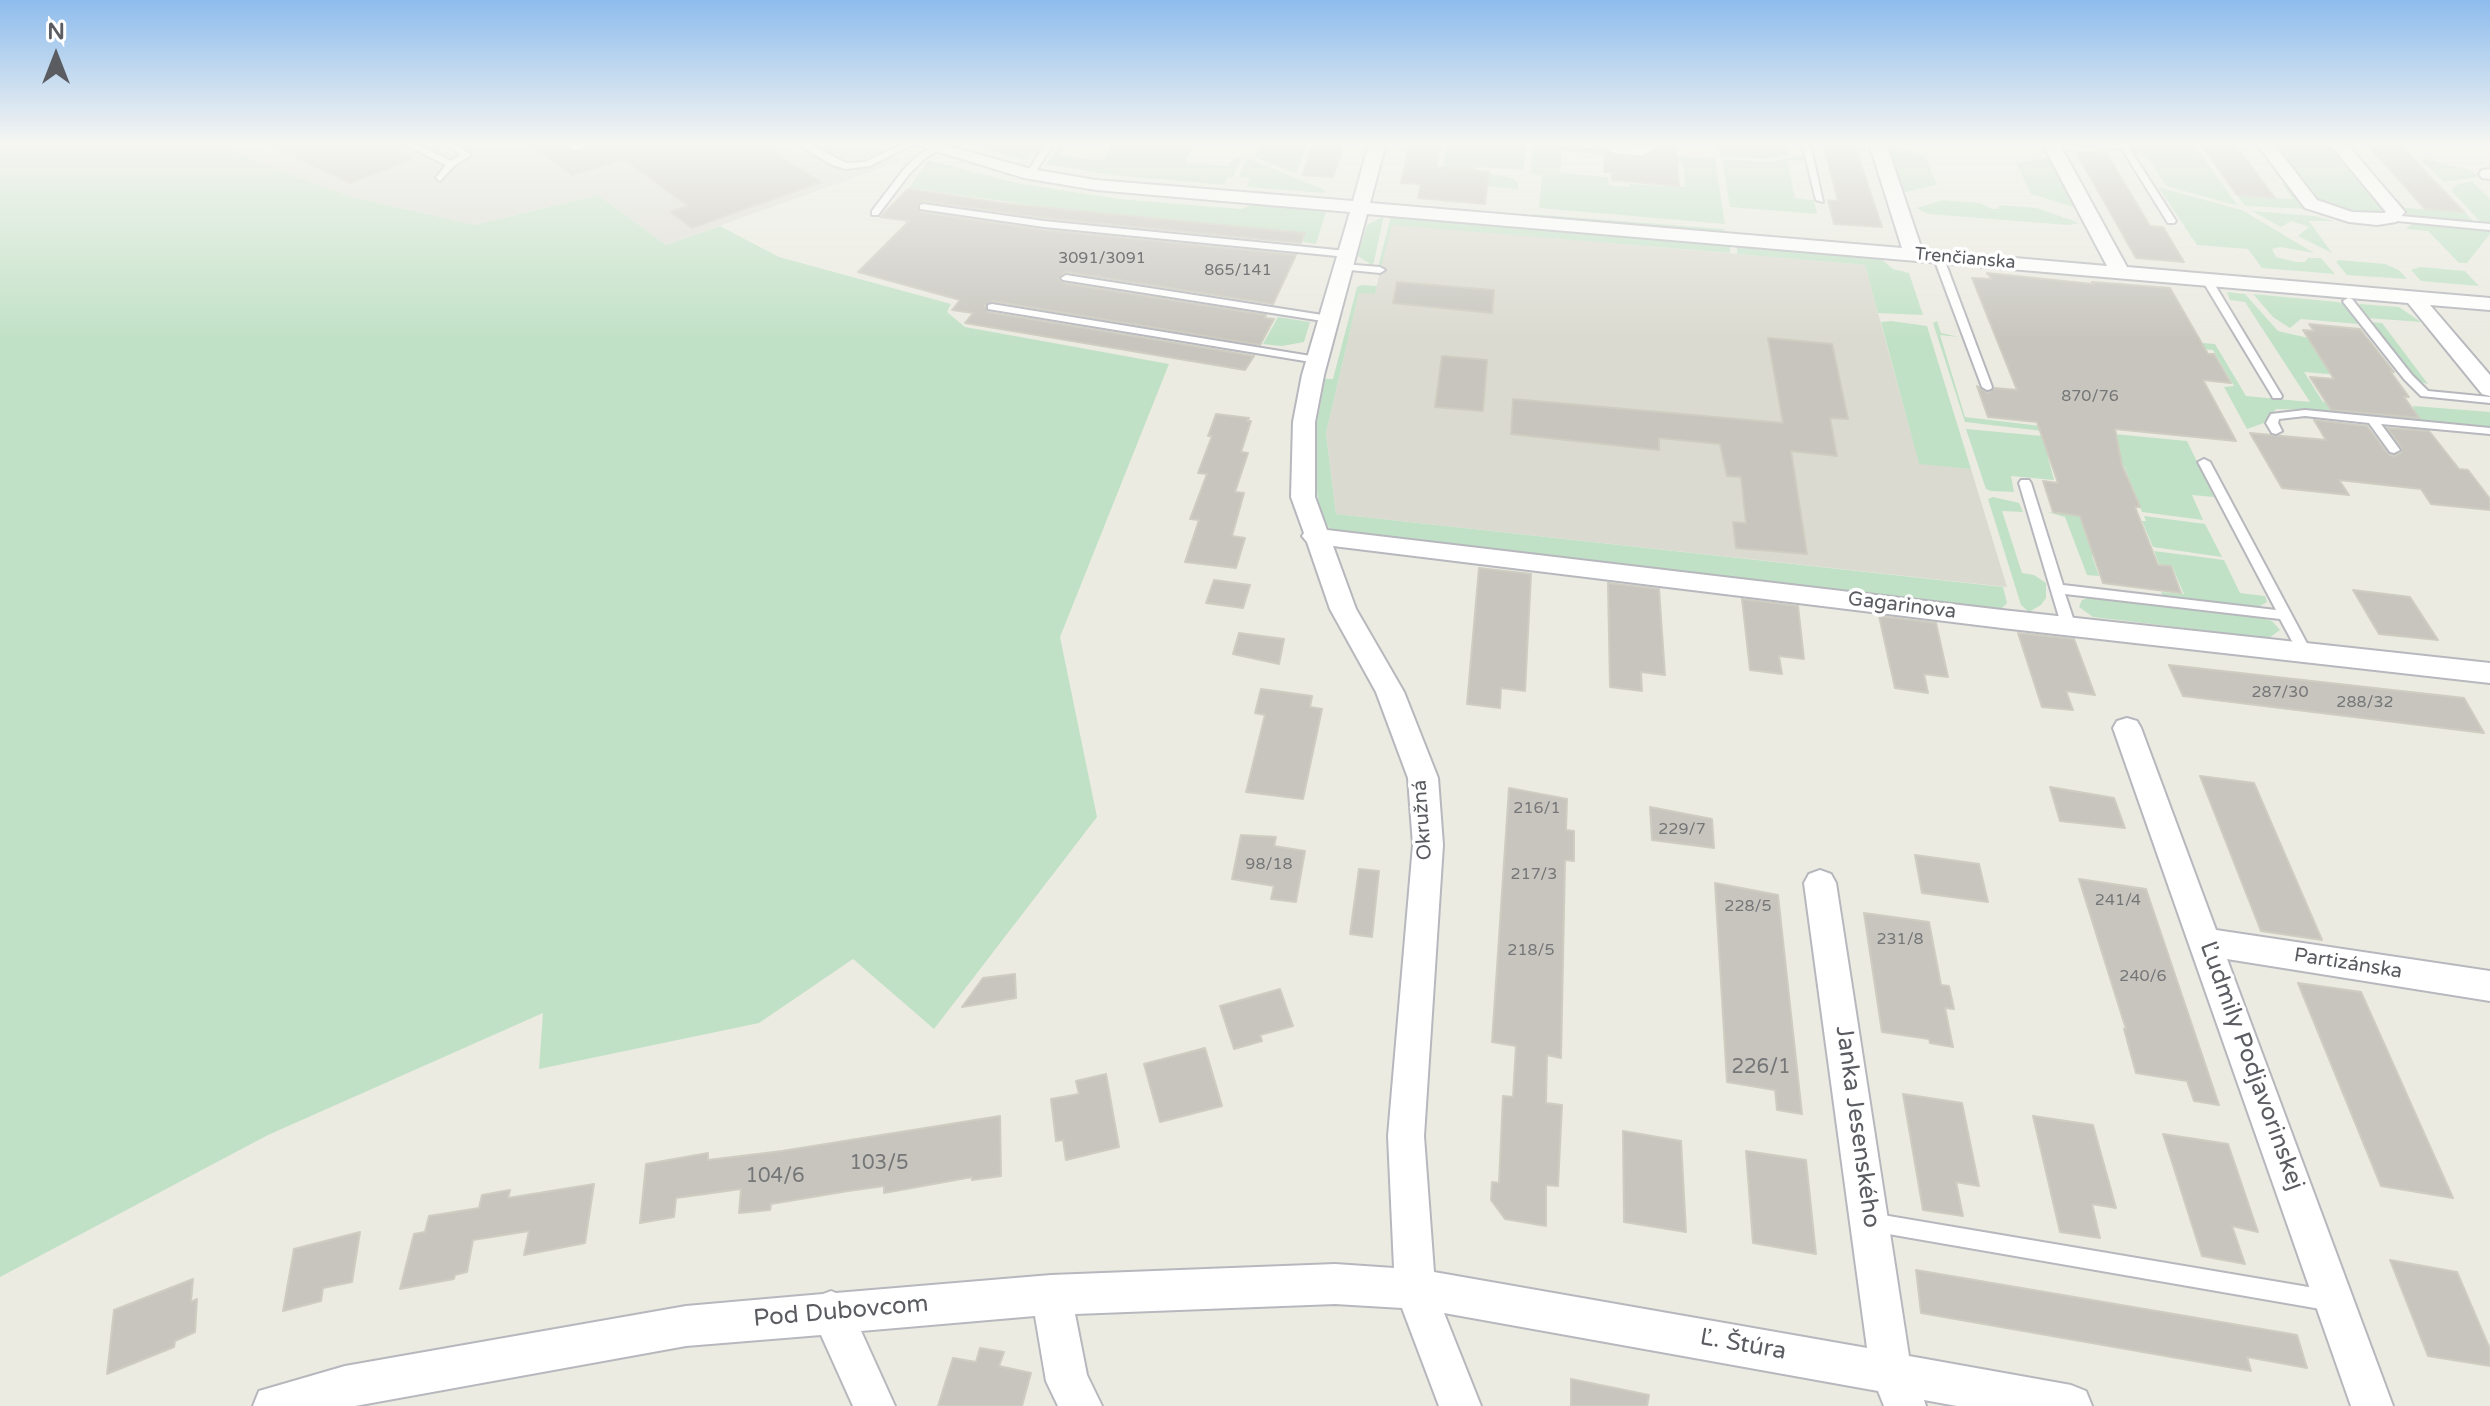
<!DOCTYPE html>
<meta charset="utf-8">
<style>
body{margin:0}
#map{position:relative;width:2490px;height:1406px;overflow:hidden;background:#ebebe2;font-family:"Varela Round",sans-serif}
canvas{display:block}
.north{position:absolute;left:16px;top:16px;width:80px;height:80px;-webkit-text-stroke:6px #fff;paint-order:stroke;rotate:0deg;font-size:22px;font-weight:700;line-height:32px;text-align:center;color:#5a5c61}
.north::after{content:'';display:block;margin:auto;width:28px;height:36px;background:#5a5c61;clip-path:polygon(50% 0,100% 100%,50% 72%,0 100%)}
</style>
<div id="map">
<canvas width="2490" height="1406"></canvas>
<div class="north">N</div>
</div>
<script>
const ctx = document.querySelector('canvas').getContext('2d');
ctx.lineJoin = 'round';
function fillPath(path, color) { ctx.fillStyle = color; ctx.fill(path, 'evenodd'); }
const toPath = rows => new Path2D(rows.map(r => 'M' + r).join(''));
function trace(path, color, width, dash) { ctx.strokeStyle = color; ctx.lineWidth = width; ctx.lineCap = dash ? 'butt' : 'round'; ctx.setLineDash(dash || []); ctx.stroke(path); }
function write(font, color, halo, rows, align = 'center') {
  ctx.font = font + ' "Varela Round",sans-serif'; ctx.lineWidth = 7; ctx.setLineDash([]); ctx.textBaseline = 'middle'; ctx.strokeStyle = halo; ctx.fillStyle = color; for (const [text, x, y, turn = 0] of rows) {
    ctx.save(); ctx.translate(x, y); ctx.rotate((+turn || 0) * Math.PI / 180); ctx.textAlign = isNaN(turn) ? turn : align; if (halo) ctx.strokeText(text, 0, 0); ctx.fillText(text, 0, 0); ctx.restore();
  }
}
const industrial = toPath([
 [210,143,873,143,903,160,666,245,598,195,474,225,349,196]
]);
const education = toPath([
 [1391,224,1865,265,1919,463,1971,469,2007,587,1336,514,1326,433,1359,293,1375,293]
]);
const green = toPath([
 [0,143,210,143,349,196,474,225,598,195,666,245,720,226,779,257,951,304,947,312,965,327,1169,364,1060,637,1097,817,934,1029,853,959,759,1023,539,1069,543,1013,268,1135,0,1277],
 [965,143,1038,143,1042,148,1038,154,1030,153,1026,159,1033,162],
 [1061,143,1067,143,1059,156,1103,160,1113,143,1194,143,1185,163,1229,166,1234,158,1241,158,1233,177,1228,177,1224,185,1111,175,1046,164],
 [1254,143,1307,143,1297,172,1293,173,1255,157,1260,147,1253,146],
 [1447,143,1526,145,1524,170,1477,167,1477,171,1512,178,1518,182,1518,189,1440,183],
 [1714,143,1787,143,1790,155,1768,159,1722,156],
 [2126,143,2193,143,2238,206,2166,186,2149,159,2131,152],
 [2266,143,2332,143,2388,209,2374,215,2324,208],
 [1541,144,1607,149,1623,154,1623,157,1562,151,1560,173,1608,177,1609,185,1629,187,1629,184,1685,187,1683,163,1639,158,1639,155,1715,158,1725,224,1539,208,1542,175,1530,174,1532,147],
 [1886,144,1925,156,1937,185,1902,193],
 [1803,155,1805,161,1787,160,1795,198,1814,200,1817,214,1730,207,1722,159,1770,162],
 [2048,157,2049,157,2076,208,2031,194,2016,163],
 [1247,158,1325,190,1325,193,1247,187,1250,178,1239,177],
 [2425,159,2470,170,2479,177,2444,182,2421,160],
 [928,160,1017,183,1119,199,1241,209,1256,203,1326,212,1316,244,1303,242,1305,233,1050,208,909,188],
 [2472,181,2490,199,2490,225,2483,225,2451,190,2456,185],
 [2282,184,2288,184,2306,209,2245,206,2237,195,2293,199],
 [2158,187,2242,210,2314,253,2280,247,2272,249,2276,257,2296,262,2305,262,2308,258,2321,258,2335,274,2262,268,2248,249,2197,245],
 [2391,199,2398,200,2405,208,2465,212,2476,224,2412,219],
 [1943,200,1980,203,1992,209,1998,209,2000,205,2037,208,2079,223,2068,225,1928,214,1916,208],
 [2252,211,2314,216,2334,221,2309,221,2332,253,2298,236,2309,227,2291,221,2281,227],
 [1531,214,1724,229,1725,234,1543,218],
 [1384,216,1373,266,1358,256,1367,225],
 [1391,216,1730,245,1730,253,1392,225,1381,268,1378,267],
 [2412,224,2490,231,2490,234,2467,263,2459,263,2428,231,2406,229],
 [1737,246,1879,257,1893,269,1909,273,1923,315,1878,313,1865,265,1737,254],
 [2339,260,2385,264,2399,270,2407,279,2347,275,2336,262],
 [2420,267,2465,271,2479,286,2421,281,2411,270],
 [1362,285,1377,286,1375,294,1359,293,1326,433,1336,514,2003,587,2007,603,2000,610,1333,532,1324,522,1318,500,1314,462,1316,428,1325,379,1333,379,1357,287],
 [2227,292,2245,294,2278,331,2313,339,2340,375,2304,372,2323,402,2414,410,2413,406,2490,412,2490,428,2322,410,2276,409,2264,423,2247,429,2224,387,2234,386,2213,350,2152,344,2153,339,2215,344,2246,396,2310,402,2245,302,2230,300],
 [2253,294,2338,302,2347,305,2358,324,2301,319,2290,328,2273,317],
 [2360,304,2399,307,2421,322,2368,318,2358,306],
 [1278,317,1310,322,1304,342,1282,346,1263,344],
 [1891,321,1927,326,1971,469,1919,464,1881,322],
 [1937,321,1941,333,1959,337,1940,335,1965,417,2049,427,2051,432,1965,422,1933,323],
 [2370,322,2382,323,2428,384,2417,381,2402,365],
 [1966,429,2053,437,2055,442,2119,448,2114,434,2187,441,2214,497,2192,495,2203,520,2142,512,2124,466,2048,458,2054,480,2011,476,2014,492,1991,491,1986,489],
 [1993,497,2019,503,2023,512,2002,511,2022,573,2034,575,2046,583,2046,598,2041,605,2029,612,2021,605,1988,499],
 [2084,511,2101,557,2092,556,2099,576,2087,575,2065,517,2047,512,2072,515],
 [2144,516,2205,524,2222,557,2153,547,2142,521,2146,521],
 [2154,551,2224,560,2240,593,2265,596,2267,602,2257,608,2163,596,2161,592,2184,594,2172,566,2159,564],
 [2088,598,2261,618,2272,621,2280,630,2269,638,2093,617,2079,607,2082,600]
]);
const building = toPath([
 [266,143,378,143,412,159,350,183,266,143],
 [530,143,560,143,575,154,597,143,758,143,821,182,692,228,670,212,688,206,624,159,572,175,530,143],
 [1313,143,1344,143,1333,177,1303,175,1313,143],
 [1410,143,1441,143,1436,167,1489,172,1485,204,1418,198,1421,184,1401,183,1410,143],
 [1668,143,1675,143,1679,186,1612,180,1612,172,1604,172,1605,151,1614,156,1642,159,1668,143],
 [1823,143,1854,143,1882,227,1834,224,1828,200,1838,201,1823,143],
 [2200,143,2234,143,2275,198,2237,195,2200,143],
 [2366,143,2398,143,2464,212,2425,209,2366,143],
 [2076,152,2107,154,2150,226,2163,227,2184,262,2136,258,2076,152],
 [908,189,1009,204,1305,233,1301,243,1044,218,923,201,918,203,920,212,1044,230,1296,255,1273,304,1066,272,1058,278,1063,283,1266,315,1265,318,1274,319,1260,345,992,301,985,305,988,312,1254,356,1245,370,965,323,973,313,952,310,960,300,858,272,909,221,880,217,908,189],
 [1987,273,2093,284,2092,282,2170,288,2208,354,2214,354,2231,383,2203,380,2236,441,2115,429,2122,465,2140,507,2135,507,2158,565,2171,566,2181,593,2103,583,2080,516,2053,512,2043,481,2058,483,2037,422,1988,417,1977,386,1988,393,1995,388,2017,390,1972,278,1992,279,1987,273],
 [1397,282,1494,290,1492,313,1393,303,1397,282],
 [2309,324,2360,329,2394,372,2390,371,2409,397,2404,397,2419,418,2331,410,2310,377,2334,379,2303,330,2314,331,2309,324],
 [1768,338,1832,344,1848,419,1830,418,1837,456,1791,451,1807,554,1736,548,1733,522,1746,523,1741,477,1727,476,1720,444,1659,438,1659,450,1511,434,1513,399,1783,423,1768,338],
 [1442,356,1487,360,1483,411,1435,407,1442,356],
 [1216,414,1249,418,1247,421,1251,421,1241,452,1248,453,1235,492,1244,493,1232,536,1245,538,1236,568,1185,562,1199,520,1190,519,1207,474,1198,473,1212,436,1208,436,1216,414],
 [2314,420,2367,426,2388,454,2393,456,2401,453,2402,448,2387,428,2429,431,2459,469,2468,470,2490,499,2490,510,2431,504,2421,489,2339,480,2349,495,2282,488,2250,433,2326,440,2314,420],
 [1479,568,1531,574,1525,691,1501,688,1500,708,1467,704,1479,568],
 [1214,580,1250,585,1243,608,1206,603,1214,580],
 [1608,583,1659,589,1665,675,1641,672,1642,691,1610,687,1608,583],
 [2353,590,2410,597,2438,640,2379,634,2353,590],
 [1742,599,1798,606,1804,659,1779,656,1782,674,1750,670,1742,599],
 [1879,616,1936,623,1948,677,1924,674,1928,693,1895,688,1879,616],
 [1239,633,1284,639,1279,664,1233,654,1239,633],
 [2018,633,2074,639,2095,695,2066,691,2073,710,2042,707,2018,633],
 [2169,665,2464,698,2484,733,2183,696,2169,665],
 [1261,689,1312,696,1310,707,1322,709,1303,799,1246,792,1265,715,1255,713,1261,689],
 [2200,776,2254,783,2322,940,2261,931,2200,776],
 [2050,787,2114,798,2125,828,2060,821,2050,787],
 [1509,788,1567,799,1566,830,1574,831,1574,861,1565,860,1561,1058,1547,1055,1546,1103,1562,1105,1558,1186,1546,1185,1546,1226,1505,1219,1491,1200,1492,1182,1499,1183,1503,1096,1513,1097,1516,1046,1492,1042,1509,788],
 [1650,807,1712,819,1714,848,1652,840,1650,807],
 [1241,835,1276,837,1274,846,1305,851,1296,902,1271,899,1274,886,1232,879,1241,835],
 [1915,855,1979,864,1988,902,1922,893,1915,855],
 [1359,869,1379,871,1372,937,1350,934,1359,869],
 [2079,879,2146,889,2219,1105,2194,1101,2187,1081,2136,1073,2124,1029,2126,1029,2079,879],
 [1715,883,1778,895,1802,1114,1777,1110,1775,1090,1727,1082,1715,883],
 [1864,913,1929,922,1941,985,1949,986,1954,1009,1945,1008,1953,1047,1930,1043,1929,1039,1882,1032,1864,913],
 [1015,974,1016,998,962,1007,983,978,1015,974],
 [2298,983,2361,992,2453,1198,2381,1186,2298,983],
 [1280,989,1293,1026,1260,1035,1262,1041,1234,1049,1220,1006,1280,989],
 [1205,1048,1222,1106,1160,1122,1144,1064,1205,1048],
 [1106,1074,1119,1147,1066,1160,1063,1140,1056,1141,1051,1099,1079,1094,1076,1081,1106,1074],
 [1903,1094,1962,1103,1979,1186,1956,1182,1963,1216,1923,1210,1903,1094],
 [1000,1116,1001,1176,972,1180,972,1177,884,1193,884,1186,848,1191,771,1204,770,1210,739,1213,741,1189,676,1198,674,1217,640,1223,646,1164,708,1153,708,1160,782,1151,1000,1116],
 [2033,1116,2093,1125,2116,1208,2092,1204,2100,1238,2060,1232,2033,1116],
 [1623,1131,1681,1141,1686,1232,1624,1222,1623,1131],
 [2163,1134,2228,1144,2258,1232,2232,1226,2245,1264,2202,1256,2163,1134],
 [1746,1151,1806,1160,1816,1254,1753,1243,1746,1151],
 [594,1184,585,1243,524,1255,529,1231,473,1240,467,1272,455,1275,454,1279,400,1289,414,1234,425,1232,429,1216,479,1208,482,1195,510,1190,508,1198,594,1184],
 [360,1232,352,1282,323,1288,321,1301,283,1311,294,1249,360,1232],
 [2390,1260,2457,1272,2490,1349,2490,1366,2428,1356,2390,1260],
 [1916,1270,2297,1335,2307,1368,2247,1357,2251,1371,1921,1313,1916,1270],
 [193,1279,191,1302,197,1299,195,1332,175,1341,174,1347,107,1374,114,1310,193,1279],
 [980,1348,1004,1352,999,1366,1031,1373,1022,1406,938,1406,953,1358,976,1362,980,1348],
 [1571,1379,1649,1395,1647,1406,1571,1406,1571,1379]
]);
const lane = toPath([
 [402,143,414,143,451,161,461,155,445,143,455,143,471,155,454,166,440,181,436,178,446,165,402,143],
 [563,143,575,145,594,143,574,151,563,143],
 [796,143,807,143,846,163,865,162,904,143,916,143,870,166,846,169,832,165,796,143],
 [1046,143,1054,143,1033,176,1027,176,1026,174,1046,143],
 [1802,143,1810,143,1823,202,1816,200,1802,143],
 [2065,143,2126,143,2176,221,2174,223,2168,223,2122,149,2065,143],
 [933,147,940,149,924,159,910,173,878,215,872,215,872,211,904,169,918,155,933,147],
 [923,204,1044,221,1347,251,1352,254,1347,257,1044,227,920,209,920,205,923,204],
 [2390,215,2490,224,2490,230,2387,220,2385,218,2390,215],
 [1938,253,1943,256,1992,387,1991,389,1987,390,1982,387,1933,256,1938,253],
 [1343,264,1380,267,1385,270,1380,273,1340,269,1338,267,1343,264],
 [1066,275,1329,316,1334,319,1329,322,1063,280,1061,278,1066,275],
 [2204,278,2212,280,2282,396,2281,398,2273,398,2272,396,2202,280,2204,278],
 [2348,298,2352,299,2412,375,2428,391,2490,397,2490,403,2421,396,2404,379,2344,303,2343,301,2348,298],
 [992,304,1317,357,1322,360,1317,363,988,309,988,305,992,304],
 [2305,410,2490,428,2490,434,2381,424,2400,450,2394,453,2390,452,2369,423,2305,416,2279,419,2278,423,2282,431,2276,434,2272,433,2266,423,2271,414,2305,410],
 [2204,459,2210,462,2311,651,2309,654,2299,654,2280,619,2065,594,2075,624,2068,628,2061,624,2019,483,2021,480,2029,480,2031,483,2063,585,2276,610,2198,462,2204,459],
 [1871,1213,2332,1291,2339,1294,2342,1301,2339,1308,2332,1311,1871,1231,1864,1229,1861,1222,1864,1215,1871,1213]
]);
const street = toPath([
 [910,143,938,143,1031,169,1096,180,1353,201,1369,143,1386,143,1370,203,1902,248,1869,143,1886,143,1922,250,2107,266,2042,143,2059,143,2127,267,2490,298,2490,310,2430,305,2490,375,2490,396,2482,394,2408,303,1367,214,1324,375,1315,422,1315,497,1327,530,2002,610,2490,663,2490,683,2002,628,1333,546,1356,609,1404,692,1438,778,1443,845,1424,1136,1434,1272,1867,1348,1804,883,1809,874,1820,870,1831,874,1836,883,1909,1356,2071,1385,2086,1391,2092,1406,1957,1406,1924,1400,1926,1406,1884,1406,1878,1391,1444,1313,1481,1406,1439,1406,1402,1308,1335,1304,1075,1314,1087,1375,1102,1406,1058,1406,1046,1381,1035,1316,861,1331,895,1406,853,1406,821,1335,686,1346,355,1406,253,1406,259,1391,345,1366,686,1306,823,1294,831,1291,836,1293,1051,1275,1335,1264,1394,1268,1388,1136,1413,845,1408,778,1376,692,1330,609,1307,542,1302,536,1304,533,1291,497,1293,422,1302,375,1350,212,1096,190,1024,178,910,143],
 [1597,143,1639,146,1665,143,1642,156,1614,153,1597,143],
 [2256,143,2273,143,2317,200,2352,212,2384,213,2386,212,2329,143,2346,143,2405,212,2396,222,2377,225,2349,222,2305,208,2256,143],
 [2490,169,2490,179,2482,178,2479,174,2482,170,2490,169],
 [2127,718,2137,721,2141,728,2216,930,2490,971,2490,1001,2227,959,2393,1406,2351,1406,2113,728,2117,721,2127,718]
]);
const numberNames = [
 ["3091/3091",1102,259],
 ["865/141",1238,271],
 ["870/76",2090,397],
 ["287/30",2280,693],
 ["288/32",2365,703],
 ["216/1",1537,809],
 ["229/7",1682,830],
 ["98/18",1269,865],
 ["217/3",1534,875],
 ["241/4",2118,901],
 ["228/5",1748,907],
 ["231/8",1900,940],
 ["218/5",1531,951],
 ["240/6",2143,977]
];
const farStreetnames = [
 ["Trenčianska",1965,259,5]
];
const streetNames = [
 ["Gagarinova",1902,606,7],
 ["Okružná",1423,820,-94],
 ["Partizánska",2348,964,9]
];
const nearNumbernames = [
 ["226/1",1761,1068],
 ["103/5",879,1164],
 ["104/6",775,1177]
];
const nearStreetnames = [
 ["Ľudmily Podjavorinskej",2251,1066,70],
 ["Janka Jesenského",1857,1127,82],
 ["Pod Dubovcom",841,1312,-5],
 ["Ľ. Štúra",1743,1345,10]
];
fillPath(industrial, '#dddcd6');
fillPath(education, '#dbdad0');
fillPath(green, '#c1e1c6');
fillPath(building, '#c7c5be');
trace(building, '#cfcdc1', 2);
trace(lane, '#b7b8bd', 4);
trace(street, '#b7b8bd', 4);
fillPath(lane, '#fff');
fillPath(street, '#fff');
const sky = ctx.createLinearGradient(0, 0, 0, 340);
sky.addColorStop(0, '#8ebced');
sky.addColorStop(0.42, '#f6f6f2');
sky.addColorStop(1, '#f6f6f200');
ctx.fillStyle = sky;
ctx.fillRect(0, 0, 2490, 340);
write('16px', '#757678', null, numberNames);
write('18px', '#5a5c61', '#fff', farStreetnames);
write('20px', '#5a5c61', '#fff', streetNames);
write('20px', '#757678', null, nearNumbernames);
write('24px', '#5a5c61', '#fff', nearStreetnames);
</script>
